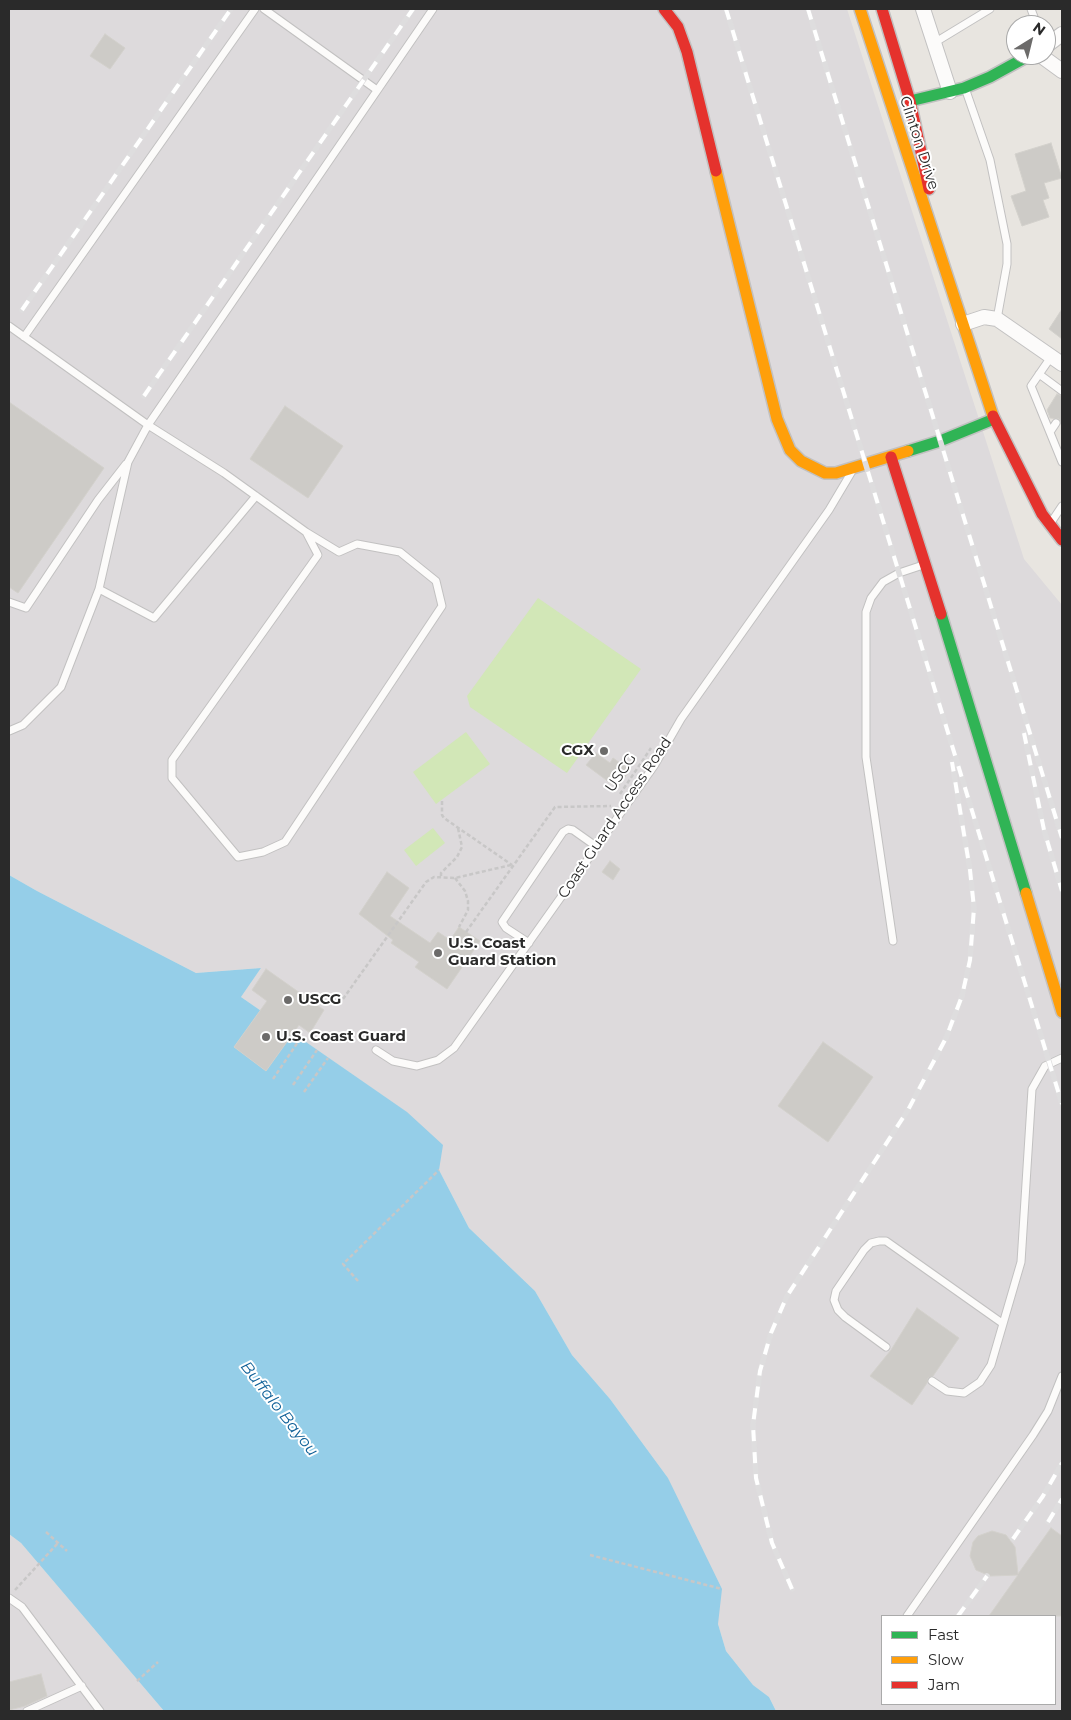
<!DOCTYPE html>
<style>
body{margin:0}
#map{position:relative;width:1071px;height:1720px;overflow:hidden;background:#e8e5e0;font-family:Montserrat,sans-serif}
canvas{display:block}
.frame{position:absolute;inset:0;border:10px solid #2a2a2a;pointer-events:none}
.legend{position:absolute;left:881px;top:1615px;width:175px;height:90px;box-sizing:border-box;background:#fff;border:1px solid #aaa;margin:0;padding:6px 9px;list-style:none;font-size:15px;color:#2a2a2a}
.legend li{display:flex;align-items:center;gap:10px;height:25px}
.legend b{width:25px;border:1px solid #aaa}
.north{position:absolute;left:1006px;top:15px;width:50px;height:50px;box-sizing:border-box;background:#fff;border:1px solid #aaa;border-radius:50%;rotate:36deg;font-size:14px;font-weight:700;line-height:20px;text-align:center;color:#2a2a2a}
.north::after{content:'';display:block;margin:auto;width:18px;height:22px;background:#6c6b6a;clip-path:polygon(50% 0,100% 100%,50% 72%,0 100%)}
</style>
<div id="map">
<canvas width="1071" height="1720"></canvas>
<div class="frame"></div>
<ul class="legend">
<li><b style="height:6px;background:#30b455"></b>Fast</li>
<li><b style="height:6px;background:#ff9f0a"></b>Slow</li>
<li><b style="height:6px;background:#e5322d"></b>Jam</li>
</ul>
<div class="north">N</div>
</div>
<script>
const ctx = document.querySelector('canvas').getContext('2d');
ctx.lineJoin = 'round';
function fillPath(path, color) { ctx.fillStyle = color; ctx.fill(path, 'evenodd'); }
const toPath = rows => new Path2D(rows.map(r => 'M' + r).join(''));
function trace(path, color, width, dash) { ctx.strokeStyle = color; ctx.lineWidth = width; ctx.lineCap = dash ? 'butt' : 'round'; ctx.setLineDash(dash || []); ctx.stroke(path); }
function write(font, color, halo, rows, align = 'center') {
  ctx.font = font + ' Montserrat,sans-serif'; ctx.lineWidth = 4; ctx.setLineDash([]); ctx.textBaseline = 'middle'; ctx.strokeStyle = halo; ctx.fillStyle = color; for (const [text, x, y, turn = 0] of rows) {
    ctx.save(); ctx.translate(x, y); ctx.rotate((+turn || 0) * Math.PI / 180); ctx.textAlign = isNaN(turn) ? turn : align; if (halo) ctx.strokeText(text, 0, 0); ctx.fillText(text, 0, 0); ctx.restore();
  }
}
const industrial = toPath([
 [9,9,847,9,1024,559,1062,605,1062,1711,776,1711,769,1697,753,1685,726,1651,718,1624,668,1478,610,1399,572,1355,535,1291,469,1228,439,1170,405,1111,241,997,261,968,196,973,37,891,9,875],
 [882,1616,1055,1616,1055,1704,882,1704],
 [9,1534,21,1543,164,1711,9,1711]
]);
const pitch = toPath([
 [538,598,641,669,567,773,470,707,467,696],
 [466,732,490,764,436,804,413,772],
 [433,828,445,843,416,866,404,850]
]);
const water = toPath([
 [9,875,37,891,196,973,261,968,241,997,407,1112,443,1145,439,1170,469,1228,535,1291,572,1355,610,1399,668,1478,722,1589,718,1624,726,1651,753,1685,769,1697,776,1711,164,1711,21,1543,9,1534]
]);
const building = toPath([
 [105,34,125,48,110,69,90,56,105,34],
 [1051,143,1062,178,1044,183,1049,198,1043,200,1049,217,1022,226,1011,196,1026,191,1015,154,1051,143],
 [1062,309,1062,339,1049,329,1062,309],
 [1057,394,1062,396,1062,427,1059,419,1050,418,1047,410,1057,394],
 [9,402,104,468,18,593,9,587,9,402],
 [285,406,343,446,308,498,250,459,285,406],
 [596,753,610,763,613,758,630,770,617,788,586,765,596,753],
 [610,861,620,869,613,880,602,872,610,861],
 [387,872,409,888,390,916,430,943,438,932,450,940,459,927,480,941,447,989,415,967,419,962,391,943,393,940,359,914,387,872],
 [266,969,324,1010,310,1033,299,1025,266,1071,234,1047,267,1001,252,990,266,969],
 [823,1042,873,1077,828,1142,778,1106,823,1042],
 [917,1308,959,1338,933,1376,928,1378,927,1383,912,1405,870,1376,891,1350,917,1308],
 [1051,1528,1062,1536,1062,1616,989,1616,1018,1575,990,1576,976,1570,970,1556,973,1542,978,1536,992,1531,1006,1535,1015,1547,1018,1574,1051,1528],
 [41,1674,47,1696,25,1706,9,1710,9,1682,41,1674]
]);
const path = toPath([
 [620,794,651,748],
 [442,801,442,815,444,818,512,865],
 [441,876,441,873,457,857,462,847,458,828],
 [455,878,465,891,468,901,468,910,459,927],
 [466,932,555,807,611,806],
 [343,999,426,882,434,877,455,878,511,865],
 [273,1079,300,1039],
 [293,1085,317,1050],
 [304,1092,328,1058],
 [358,1281,343,1264,439,1170],
 [46,1532,67,1551],
 [590,1555,722,1589],
 [15,1590,58,1543],
 [137,1681,158,1662]
]);
const lane = toPath([
 [264,9,377,90],
 [1031,9,1037,25],
 [934,43,990,9],
 [965,88,990,160,1007,244,1007,264,997,319],
 [9,326,148,425,224,473,306,532,318,555,172,760,172,778,238,857,263,852,285,842,442,606,436,581,400,552,357,544,339,552,306,532],
 [24,337,255,9],
 [1051,357,1031,386,1062,462],
 [1039,374,1062,391],
 [1050,432,1056,423],
 [1050,524,1062,506],
 [99,589,154,618,256,496],
 [9,602,26,608,98,500,126,464],
 [9,731,23,725,61,687,99,589,128,462,148,425,433,9],
 [893,941,866,757,866,612,871,598,883,582,899,573,926,564],
 [529,943,506,928,502,922,563,832,568,829,573,830,597,847],
 [376,1050,393,1061,417,1066,438,1060,454,1048,654,766,681,719,829,510,851,473],
 [886,1347,845,1317,838,1310,834,1300,836,1291,864,1250,871,1243,879,1241,886,1241,1002,1323],
 [932,1381,947,1391,964,1393,980,1382,991,1365,1021,1262,1032,1089,1045,1066,1062,1058],
 [9,1598,22,1607,100,1711],
 [907,1616,1033,1435,1048,1411,1062,1376],
 [27,1711,82,1686]
]);
const street = toPath([
 [923,9,950,92],
 [1046,46,1062,34],
 [1040,55,1062,71],
 [963,324,984,317,997,319,1062,364]
]);
const fast = toPath([
 [910,101,964,88,990,77,1030,55],
 [908,451,940,441,994,419],
 [941,614,1026,893]
]);
const slow = toPath([
 [860,9,993,416],
 [716,171,777,419,790,450,801,461,825,473,836,473,908,451],
 [1026,893,1062,1012]
]);
const jam = toPath([
 [664,9,678,27,687,52,716,171],
 [882,9,910,101,929,189],
 [993,416,1042,514,1062,540],
 [891,457,941,614]
]);
const rail = toPath([
 [726,9,1062,1104],
 [808,9,1062,838],
 [22,310,231,9],
 [144,396,413,9],
 [1024,733,1044,830,1062,891],
 [1048,1522,1062,1499],
 [1013,1539,1043,1496,1062,1463],
 [792,1589,772,1543,756,1478,753,1425,760,1371,771,1333,787,1296,908,1110,946,1038,962,996,970,960,974,908,970,870,952,762],
 [958,1616,987,1576]
]);
const markers = [
 [604,751,5,"#6c6b6a"],
 [438,953,5,"#6c6b6a"],
 [288,1000,5,"#6c6b6a"],
 [266,1037,5,"#6c6b6a"]
];
const streetNames = [
 ["Clinton Drive",919,143,72],
 ["USCG",621,773,-56],
 ["Coast Guard Access Road",615,818,-56]
];
const poiNames = [
 ["CGX",594,751,"right"],
 ["U.S. Coast",448,944],
 ["Guard Station",448,961],
 ["USCG",298,1000],
 ["U.S. Coast Guard",276,1037]
];
const waterNames = [
 ["Buffalo Bayou",279,1409,52]
];
fillPath(industrial, '#dddadc');
fillPath(pitch, '#d2e7b7');
fillPath(water, '#95cee8');
fillPath(building, '#cdcbc7');
trace(building, '#d3d1cc', 1);
trace(lane, '#c2c1c1', 9);
trace(street, '#c2c1c1', 16);
trace(fast, '#c2c1c1', 14);
trace(slow, '#c2c1c1', 14);
trace(jam, '#c2c1c1', 14);
trace(path, '#c8c7c7', 2.5, [4, 2.5]);
trace(lane, '#fcfbfa', 7);
trace(street, '#fcfbfa', 14);
trace(fast, '#30b455', 11);
trace(slow, '#ff9f0a', 11);
trace(jam, '#e5322d', 11);
trace(rail, '#deddde', 5.5);
trace(rail, '#fff', 4, [11]);
for (const [x, y, r, color] of markers) { const dot = new Path2D(); dot.arc(x, y, r, 0, 2 * Math.PI); ctx.fillStyle = color; ctx.fill(dot); trace(dot, '#fff', 2); }
write('15px', '#2a2a2a', '#fff', streetNames);
write('bold 15px', '#2a2a2a', '#fff', poiNames, 'left');
write('italic 16px', '#106198', '#fff', waterNames);
</script>
